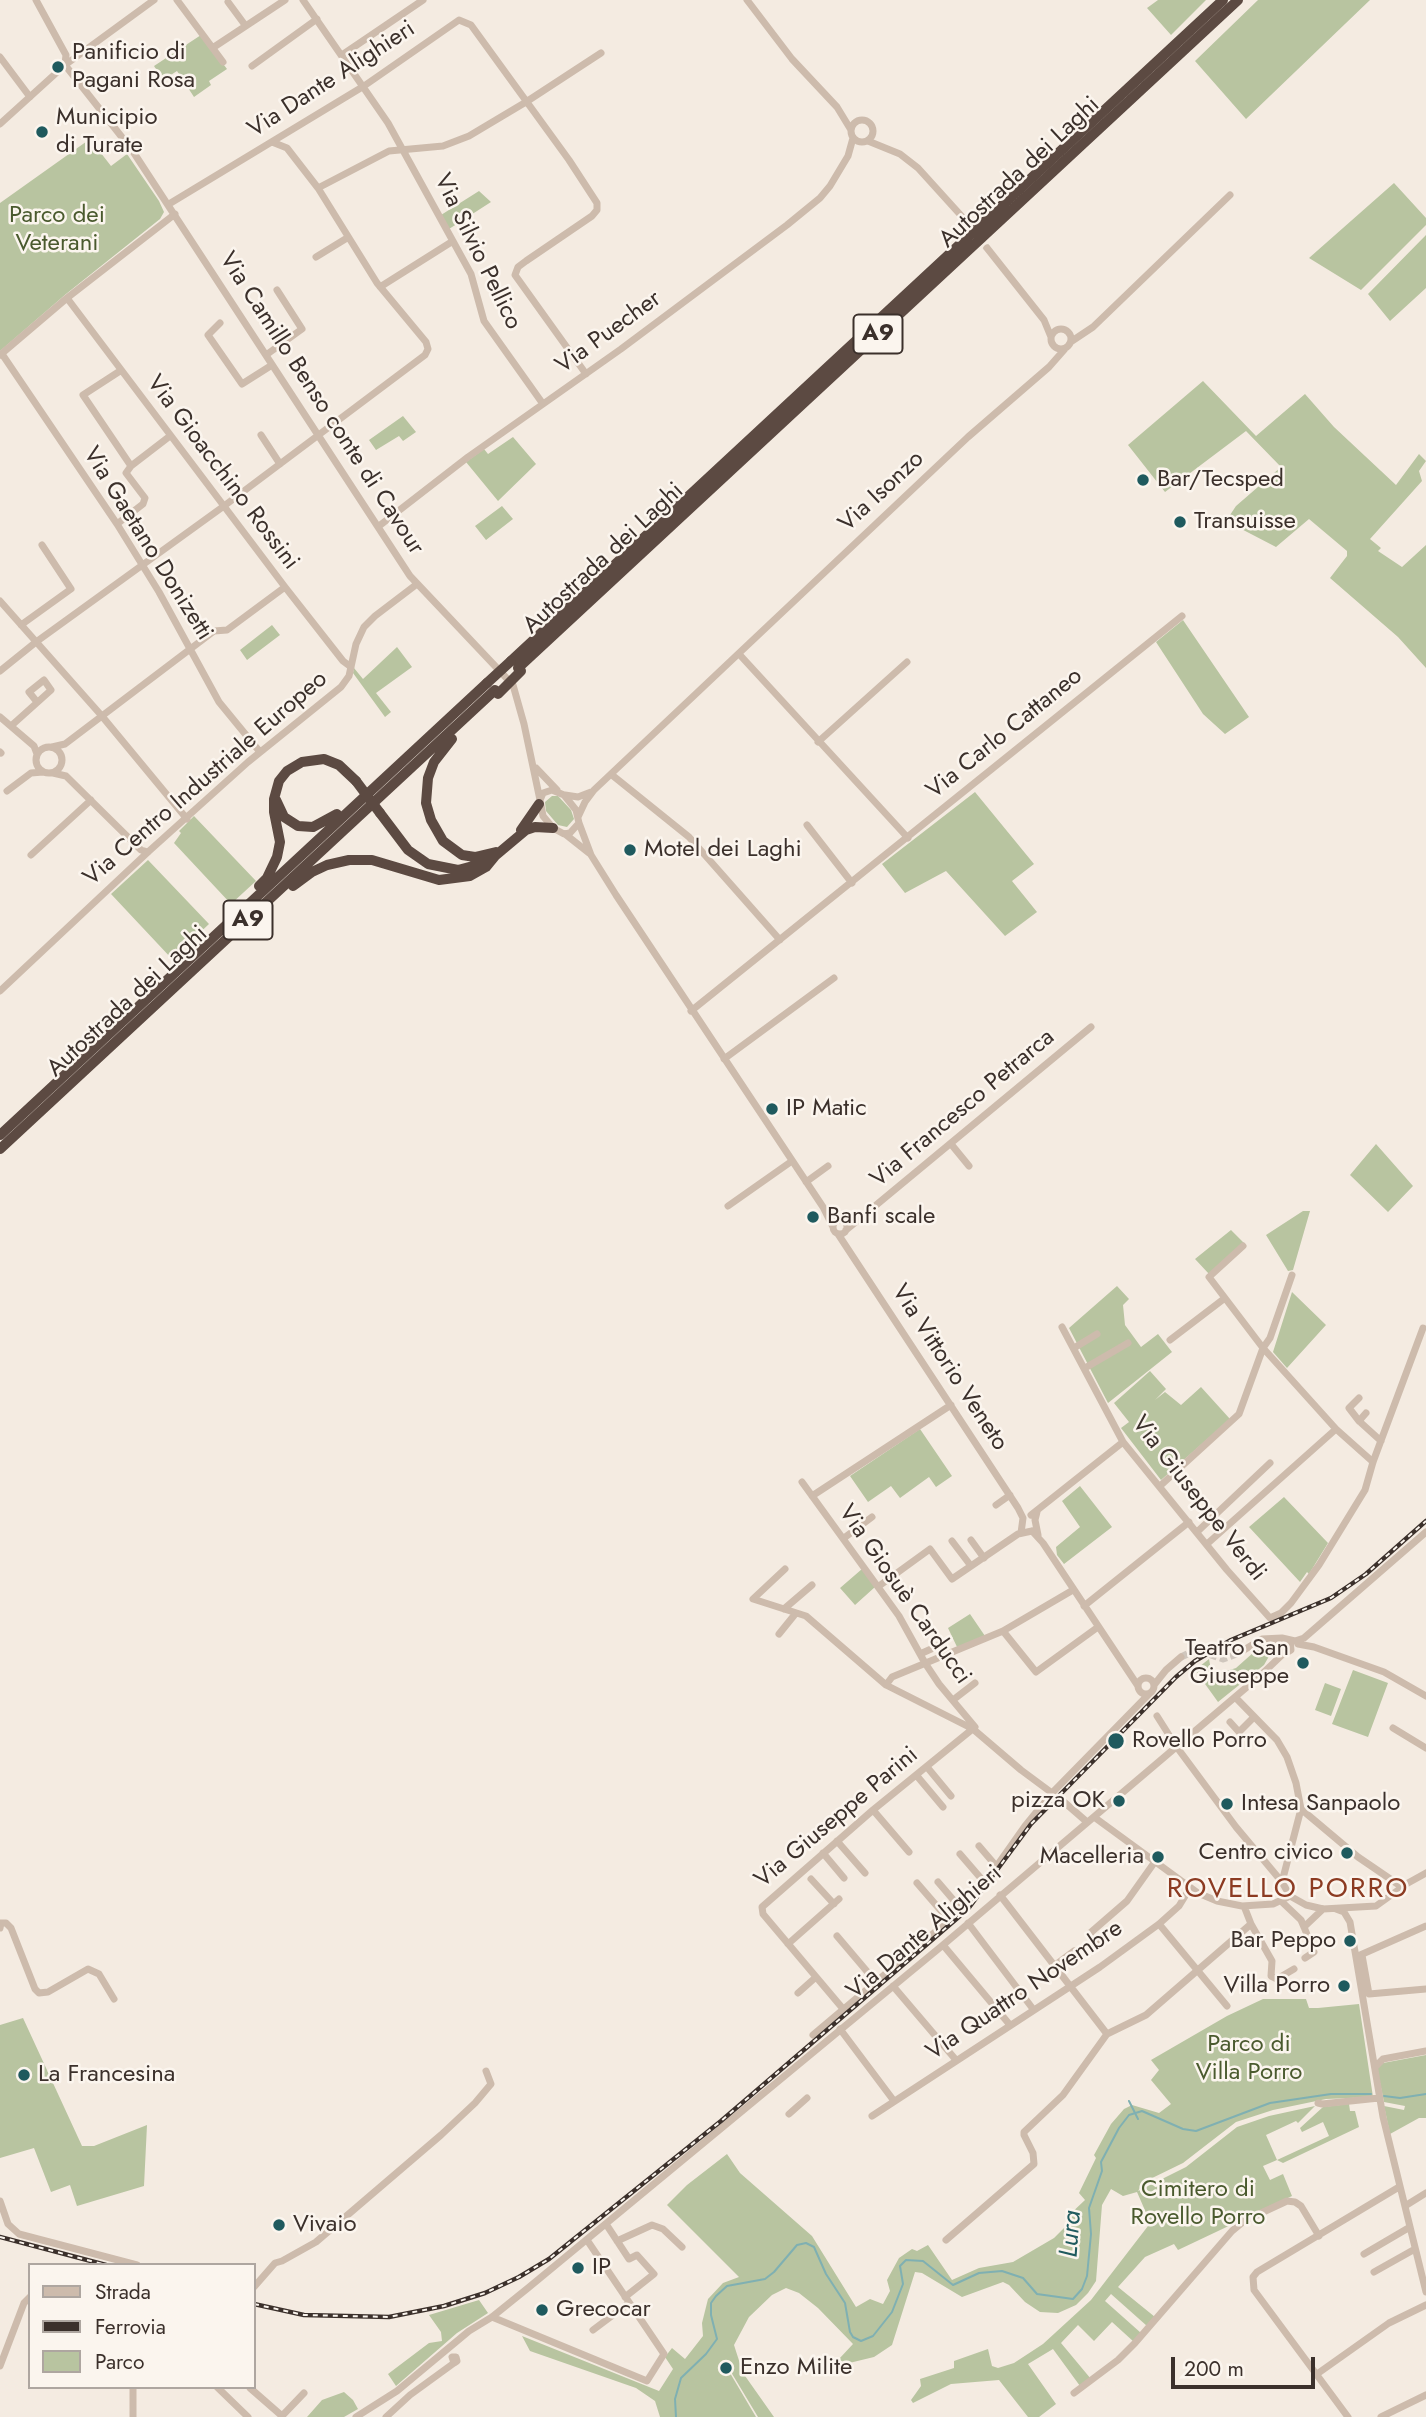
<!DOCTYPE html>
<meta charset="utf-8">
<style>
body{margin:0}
#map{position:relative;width:1426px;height:2417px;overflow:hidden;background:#f4ebe1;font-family:Jost,sans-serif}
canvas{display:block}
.legend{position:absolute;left:28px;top:2263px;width:228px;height:126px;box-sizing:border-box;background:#fbf5ee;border:2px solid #aea6a0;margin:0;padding:9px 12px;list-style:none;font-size:21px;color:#3b302b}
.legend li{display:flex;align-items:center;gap:14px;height:35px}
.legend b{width:35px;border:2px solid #aea6a0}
.scale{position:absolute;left:1171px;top:2357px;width:144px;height:32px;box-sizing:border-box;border:4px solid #3b302b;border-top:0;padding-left:9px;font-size:21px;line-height:24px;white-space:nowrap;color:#3b302b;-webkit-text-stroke:5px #fbf5ee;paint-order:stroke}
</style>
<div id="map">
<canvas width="1426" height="2417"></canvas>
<ul class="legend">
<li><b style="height:9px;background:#cdbbac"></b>Strada</li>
<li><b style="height:9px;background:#3b302b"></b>Ferrovia</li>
<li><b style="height:19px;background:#b8c4a0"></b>Parco</li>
</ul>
<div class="scale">200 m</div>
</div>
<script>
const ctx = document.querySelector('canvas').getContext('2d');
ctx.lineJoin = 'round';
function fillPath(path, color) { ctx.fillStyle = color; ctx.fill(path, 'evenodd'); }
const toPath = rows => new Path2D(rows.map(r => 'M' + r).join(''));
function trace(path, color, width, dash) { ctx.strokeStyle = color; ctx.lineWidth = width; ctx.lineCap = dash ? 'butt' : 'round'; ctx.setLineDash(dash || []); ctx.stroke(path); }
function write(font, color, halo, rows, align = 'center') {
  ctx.font = font + ' Jost,sans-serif'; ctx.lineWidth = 5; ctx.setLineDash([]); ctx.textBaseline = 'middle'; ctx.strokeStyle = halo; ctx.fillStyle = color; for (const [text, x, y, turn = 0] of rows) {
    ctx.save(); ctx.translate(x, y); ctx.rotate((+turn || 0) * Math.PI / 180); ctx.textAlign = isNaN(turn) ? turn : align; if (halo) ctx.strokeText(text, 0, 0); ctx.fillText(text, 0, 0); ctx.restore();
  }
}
const green = toPath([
 [1158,0,1206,0,1171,35,1147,8],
 [1258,0,1370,0,1246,119,1195,61],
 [201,35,227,69,209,81,211,85,194,97,177,71,163,80,154,66],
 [90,139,111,166,127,154,159,201,164,212,160,219,66,294,0,351,0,203],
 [1394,183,1426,218,1426,225,1361,290,1309,258],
 [479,191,491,202,449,229,441,215],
 [1426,235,1426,288,1390,321,1368,294],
 [1203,381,1256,436,1305,394,1334,427,1396,485,1419,454,1426,461,1419,471,1422,481,1370,539,1381,548,1378,551,1402,567,1426,545,1426,668,1398,637,1330,578,1347,556,1347,551,1309,519,1276,547,1226,521,1236,506,1281,467,1246,431,1165,492,1128,445],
 [403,416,416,432,403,441,399,436,376,450,369,440],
 [513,437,536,464,498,501,466,462,484,449,488,454],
 [502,506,513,519,486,540,475,526],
 [1183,620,1249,717,1225,734,1203,714,1156,642],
 [272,625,280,635,247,660,240,650],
 [397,647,412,667,376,693,391,712,385,717,353,673,354,668,363,679],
 [975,792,1034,864,1012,881,1037,912,1005,936,946,871,905,893,882,864],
 [552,796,558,796,571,810,574,819,567,827,558,825,546,811,545,802],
 [194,816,256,881,231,904,174,843,181,833,179,831],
 [148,860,209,924,172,959,111,894],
 [1376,1144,1413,1186,1388,1212,1350,1175],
 [1303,1211,1310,1211,1293,1270,1288,1271,1266,1235],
 [1231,1230,1244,1243,1209,1274,1195,1259],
 [1117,1286,1129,1299,1123,1305,1125,1325,1141,1347,1158,1334,1172,1352,1108,1403,1069,1328],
 [1292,1292,1326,1325,1287,1368,1273,1352],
 [1150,1371,1166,1389,1155,1400,1165,1392,1181,1405,1201,1387,1230,1419,1161,1480,1121,1428,1129,1422,1114,1403],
 [920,1429,952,1476,936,1487,929,1477,900,1498,891,1486,868,1502,850,1476],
 [1080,1486,1112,1527,1064,1564,1057,1555,1056,1547,1080,1527,1062,1501],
 [1284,1497,1328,1543,1309,1574,1307,1572,1300,1582,1249,1527],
 [862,1569,875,1587,855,1605,840,1588],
 [970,1614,985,1636,958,1649,948,1628],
 [1269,1643,1272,1645,1272,1651,1264,1665,1218,1702,1195,1670,1209,1659,1211,1670,1214,1672,1220,1673,1236,1668,1263,1644],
 [1353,1670,1388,1683,1368,1737,1332,1724],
 [1325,1683,1341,1689,1331,1716,1315,1710],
 [1263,1999,1306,1999,1309,2008,1318,2008,1359,2004,1373,2097,1326,2099,1273,2110,1236,2122,1183,2163,1144,2182,1138,2191,1186,2167,1237,2127,1269,2116,1315,2106,1298,2123,1296,2121,1266,2135,1277,2160,1329,2136,1323,2122,1302,2132,1300,2128,1323,2107,1349,2104,1350,2111,1355,2111,1359,2127,1283,2163,1277,2160,1263,2166,1270,2180,1283,2174,1292,2196,1178,2250,1174,2244,1145,2257,1118,2287,1155,2317,1147,2326,1111,2294,1105,2301,1141,2333,1134,2342,1112,2322,1094,2341,1078,2325,1061,2343,1091,2379,1080,2386,1053,2349,1028,2364,1056,2404,1039,2417,1028,2417,999,2380,951,2384,913,2403,911,2400,921,2386,920,2379,954,2368,954,2361,988,2349,992,2366,998,2368,1014,2363,1043,2344,1091,2300,1148,2226,1147,2215,1137,2192,1123,2196,1111,2189,1102,2205,1096,2281,1088,2293,1076,2305,1058,2313,1040,2312,1025,2302,1009,2285,1003,2282,962,2297,922,2273,915,2272,892,2345,874,2357,845,2364,839,2359,853,2344,818,2308,799,2293,786,2288,772,2295,749,2317,734,2345,743,2373,774,2417,758,2417,731,2372,724,2370,724,2361,723,2371,730,2373,756,2417,660,2417,655,2401,636,2388,530,2351,522,2336,659,2391,673,2369,665,2357,672,2348,685,2359,703,2336,702,2323,708,2299,723,2283,739,2277,667,2205,687,2185,727,2154,740,2173,812,2236,856,2307,870,2299,883,2304,890,2291,887,2280,899,2258,912,2249,917,2251,928,2245,952,2280,979,2268,1013,2262,1054,2238,1067,2225,1067,2217,1085,2200,1079,2193,1096,2158,1094,2155,1111,2124,1124,2109,1132,2105,1159,2113,1171,2104,1151,2080,1159,2070,1151,2060,1227,2016],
 [23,2018,82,2146,94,2146,147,2125,144,2186,77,2206,70,2185,51,2192,34,2148,0,2158,0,2025],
 [1426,2055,1426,2118,1419,2118,1390,2134,1384,2106,1404,2110,1405,2106,1384,2102,1377,2068,1383,2063],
 [479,2300,488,2313,457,2333,396,2386,388,2374,429,2343,442,2341,441,2332,429,2315],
 [344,2392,353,2400,358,2409,344,2417,307,2417,322,2400]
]);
const stream = toPath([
 [1384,2096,1400,2098,1426,2094],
 [1129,2101,1138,2119],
 [676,2417,675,2399,681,2378,706,2354,717,2339,711,2315,711,2303,716,2296,727,2286,765,2279,774,2272,797,2245,806,2243,814,2247,826,2274,845,2303,850,2332,853,2337,861,2341,873,2336,892,2312,903,2284,900,2266,906,2260,923,2261,953,2285,979,2273,1002,2271,1023,2278,1037,2294,1073,2299,1082,2289,1087,2276,1091,2234,1089,2208,1102,2171,1101,2162,1119,2128,1129,2115,1142,2111,1183,2129,1196,2131,1270,2103,1331,2094,1371,2094]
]);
const minorTunnel = toPath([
 [966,221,987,248],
 [1181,1657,1196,1650,1223,1659,1239,1653]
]);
const minor = toPath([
 [36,0,66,55,65,64],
 [177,0,223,62],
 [303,0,388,123,471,274,484,321,543,404],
 [747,0,792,59,837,107,851,130],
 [228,2,245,25],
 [214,47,285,0],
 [342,55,423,0],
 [0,57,30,97],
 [65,65,132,150,410,576,513,685,524,724,540,800],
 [252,66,317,19],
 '851 131a11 11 0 1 1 22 0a11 11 0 1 1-22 0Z',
 [0,124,65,65,154,0],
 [868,141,900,154,918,168,966,221],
 [318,188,389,151,443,146,469,136,526,102,601,53],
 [169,204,364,86,459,20,471,25,569,160,597,203,597,210,592,216,526,261,518,267,515,275,586,374],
 [987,248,1044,320,1051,337],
 [316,257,347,238],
 [380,287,453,241],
 [67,298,285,587,343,661,351,667],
 [220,323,208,335,242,384,272,365],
 '1051 339a10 10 0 1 1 20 0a10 10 0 1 1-20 0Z',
 [1072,341,1093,327,1230,195],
 [2,354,117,524,159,592,219,702,260,752],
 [0,355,67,298,175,214],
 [266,355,302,329,277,290],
 [261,435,280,464],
 [131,466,170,436],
 [117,524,143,504,145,498,126,473,131,466,83,395,120,371],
 [379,526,468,457,621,349,787,225,820,198,830,186,848,156,853,138],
 [0,601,101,715,187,819],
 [21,625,71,589,42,545],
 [739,654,908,838],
 [0,671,36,642,224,506,425,355,428,349,426,342,377,283,318,188,287,148,272,142],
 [0,717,34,746,37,754],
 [11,726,50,691,51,690,44,680,29,692,37,702],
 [818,742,907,662],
 '36 760a13 13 0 1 1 26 0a13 13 0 1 1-26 0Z',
 [52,747,65,744,214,631,227,630,285,587],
 [0,752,1,753],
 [536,768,557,790],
 [53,773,66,776,141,850,148,852],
 [612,775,689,837,780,940],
 [552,790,564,795,576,810,579,823,570,833,564,834,553,828,543,816,540,800,543,793,552,790],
 [7,791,31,773,43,772],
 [565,795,578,797,591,792],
 [578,817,585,802,594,790,968,437,1049,367,1064,350],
 [579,823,591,855,616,895,823,1207,833,1227],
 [807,825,852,883],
 [565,834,589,853],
 [31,855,91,800],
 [0,991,148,852,248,762,341,687,349,676,356,644,364,627,375,616,417,584],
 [691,1011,1182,616],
 [724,1059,834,978],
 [951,1144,969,1166],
 [806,1182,828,1166],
 [728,1206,792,1161],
 '833 1227a7 7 0 1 1 14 0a7 7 0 1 1-14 0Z',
 [846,1230,1091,1027],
 [838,1234,1018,1508,1023,1518,1021,1533],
 [1243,1246,1209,1277,1263,1348,1336,1429,1373,1462],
 [1062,1327,1123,1442,1227,1570,1270,1618,1281,1613,1291,1603,1319,1565,1365,1490,1373,1462,1423,1328],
 [1170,1340,1225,1298],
 [1074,1348,1097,1334],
 [1085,1368,1128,1343],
 [1359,1398,1349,1408,1359,1421],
 [1366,1413,1359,1421,1381,1441],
 [802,1482,899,1616,925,1663,939,1684,975,1727,873,1810,762,1907,763,1914,844,2010],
 [1160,1486,1239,1414,1263,1348,1270,1338,1292,1275],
 [812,1496,951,1405],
 [996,1505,1010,1495],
 [1037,1512,1035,1520,1038,1535],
 [1031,1515,1123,1442],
 [1032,1531,1043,1543,1138,1686],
 [1197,1532,1270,1463],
 [844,1538,872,1517],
 [971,1540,984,1558],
 [952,1541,971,1566],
 [1207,1544,1336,1429],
 [785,1569,753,1599,806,1616,886,1685,973,1729,1021,1770,1052,1793],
 [879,1586,930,1549,952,1579,1018,1534,1032,1531],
 [1084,1606,1189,1522],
 [784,1609,812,1585],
 [1003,1631,1036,1672,1098,1627],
 [779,1634,796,1613],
 [1298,1644,1314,1647,1384,1672,1426,1696],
 [1276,1646,1282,1638,1295,1641,1304,1638,1426,1532],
 [1279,1651,1286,1653,1291,1650,1290,1640],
 [1239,1653,1262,1639,1282,1638],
 [920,1654,940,1645,946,1656],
 '1138 1686a8 8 0 1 1 16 0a8 8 0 1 1-16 0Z',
 [886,1685,892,1677,1003,1631,1073,1590],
 [1154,1685,1166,1670,1181,1657],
 [1235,1697,1277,1740,1287,1757,1296,1783,1301,1809,1282,1882],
 [953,1700,975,1683],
 [1157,1716,1176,1746,1236,1827,1282,1882,1290,1896],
 [1230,1722,1239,1732,1254,1717],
 [1393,1728,1426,1748],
 [927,1767,951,1796],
 [917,1776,943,1807],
 [1064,1802,1087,1822],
 [1301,1809,1358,1857,1402,1887],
 [873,1810,909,1852],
 [1094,1817,1198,1893,1217,1901,1242,1906,1273,1904,1290,1896,1306,1905,1323,1909,1376,1906,1408,1883,1426,1873],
 [837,1841,865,1873],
 [979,1846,997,1867],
 [823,1853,844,1878],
 [960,1854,985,1883],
 [811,1879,834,1904],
 [938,1882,962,1910],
 [917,1883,949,1920],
 [1000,1895,1107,2034],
 [1281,1901,1301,1920,1304,1927,1314,1952,1305,1958],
 [1244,1906,1251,1924,1272,1961,1271,1976,1277,1979,1294,1969],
 [1336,1909,1344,1912,1350,1922,1383,2117,1426,2292],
 [968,1923,1033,2009],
 [1159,1924,1227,2006],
 [1304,1927,1323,1909],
 [0,1928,1,1923,6,1923,11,1928,35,1989,39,1993,48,1992,88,1969,99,1974,114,1999],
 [837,1936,876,1982],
 [788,1944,839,1899],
 [943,1945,1010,2025],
 [1092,1949,1098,1944,1089,1934,1127,1901,1154,1863],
 [1362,1955,1369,1994,1426,1989],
 [1358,1956,1426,1926],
 [1054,1966,1074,1951],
 [893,1986,956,2060],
 [798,1993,816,1977],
 [840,2029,894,2101],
 [813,2035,972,1901,1025,1826,1052,1793,1150,1693],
 [1375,2067,1383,2059,1426,2051],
 [1318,2103,1322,2104,1379,2098],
 [789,2114,807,2098],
 [872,2116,1100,1967,1159,1924,1179,1906,1190,1888],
 [0,2201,8,2224,19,2234,137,2265],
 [1405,2206,1426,2193],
 [606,2224,629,2259,637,2255,654,2274,625,2297],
 [946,2240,1034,2164,1033,2153,1024,2135,1024,2132,1063,2095,1107,2034,1146,2015,1251,1924],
 [617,2241,652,2225,663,2229,682,2247],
 [1364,2254,1410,2227],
 [1374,2272,1415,2249],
 [254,2287,275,2263,282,2261,316,2242,441,2135,475,2103,491,2084,486,2071],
 [492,2317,647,2381,664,2354,587,2240],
 [593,2330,629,2303],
 [0,2366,24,2303,30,2297],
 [1317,2374,1389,2323,1426,2305],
 [217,2387,248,2417],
 [250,2388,282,2416,304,2393],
 [1074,2393,1118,2360,1135,2343,1232,2231,1244,2221,1287,2201,1295,2202,1301,2206,1319,2236],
 [133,2417,133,2387],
 [356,2417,397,2391,469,2331,492,2317,528,2288,943,1945,1261,1675,1284,1653],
 [386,2417,410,2395,454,2363,452,2357,456,2357,457,2361,454,2363],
 [1348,2417,1254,2290,1253,2277,1257,2272,1399,2187],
 [1381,2417,1426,2395]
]);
const highway = toPath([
 [511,661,1223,0],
 [518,668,1238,0],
 [452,739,434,762,428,778,426,803,431,820,443,841,462,855,475,857,496,852],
 [276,800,284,817,298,826,313,827,337,814],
 [380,813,408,850,428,864,458,870,484,863],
 [521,830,539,804],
 [259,886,267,878,277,857,280,842,274,812,274,799,279,781,287,771,302,762,324,759,339,765,356,781],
 [293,886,312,872,327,865,349,860,372,860,439,880,470,876,486,867,495,856,526,830,535,827,553,828],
 [0,1135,487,683],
 [0,1149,495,690]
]);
const rail = toPath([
 [0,2237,106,2265],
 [254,2304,304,2315,389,2317,444,2306,485,2293,519,2277,549,2259,721,2121,968,1909,1031,1824,1176,1677,1195,1661,1231,1640,1331,1598,1366,1574,1426,1521]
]);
const highwayBridge = toPath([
 [487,683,511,661],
 [498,694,521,671],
 [356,781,380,813]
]);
const markers = [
 [58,67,7,"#1f5a5e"],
 [42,132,7,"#1f5a5e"],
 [1143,480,7,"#1f5a5e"],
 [1180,522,7,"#1f5a5e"],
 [630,850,7,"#1f5a5e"],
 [772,1109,7,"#1f5a5e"],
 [813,1217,7,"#1f5a5e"],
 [1303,1663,7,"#1f5a5e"],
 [1116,1741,9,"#1f5a5e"],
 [1119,1801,7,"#1f5a5e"],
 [1227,1804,7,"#1f5a5e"],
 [1347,1853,7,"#1f5a5e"],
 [1158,1857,7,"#1f5a5e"],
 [1350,1941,7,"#1f5a5e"],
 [1344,1986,7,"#1f5a5e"],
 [24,2075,7,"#1f5a5e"],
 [279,2225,7,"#1f5a5e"],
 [578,2268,7,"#1f5a5e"],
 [542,2310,7,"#1f5a5e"],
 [726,2368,7,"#1f5a5e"]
];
const shields = [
 [878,334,49],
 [248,920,49]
];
const shieldNames = [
 ["A9",878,334],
 ["A9",248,920]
];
const poiNames = [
 ["Panificio di",72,53],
 ["Pagani Rosa",72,81],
 ["Municipio",56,118],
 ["di Turate",56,146],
 ["Bar/Tecsped",1157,480],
 ["Transuisse",1194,522],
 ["Motel dei Laghi",644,850],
 ["IP Matic",786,1109],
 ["Banfi scale",827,1217],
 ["Teatro San",1289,1649,"right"],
 ["Giuseppe",1289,1677,"right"],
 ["Rovello Porro",1132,1741],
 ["pizza OK",1105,1801,"right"],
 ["Intesa Sanpaolo",1241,1804],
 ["Centro civico",1333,1853,"right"],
 ["Macelleria",1144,1857,"right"],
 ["Bar Peppo",1336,1941,"right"],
 ["Villa Porro",1330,1986,"right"],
 ["La Francesina",38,2075],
 ["Vivaio",293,2225],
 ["IP",592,2268],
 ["Grecocar",556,2310],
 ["Enzo Milite",740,2368]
];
const streetNames = [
 ["Via Dante Alighieri",332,80,-33],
 ["Autostrada dei Laghi",1020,173,-43],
 ["Via Silvio Pellico",477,252,64],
 ["Via Puecher",609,333,-36],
 ["Via Camillo Benso conte di Cavour",321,404,57],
 ["Via Gioacchino Rossini",222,473,53],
 ["Via Isonzo",882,492,-43],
 ["Via Gaetano Donizetti",147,544,58],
 ["Autostrada dei Laghi",604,559,-43],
 ["Via Carlo Cattaneo",1005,734,-39],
 ["Via Centro Industriale Europeo",206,779,-41],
 ["Autostrada dei Laghi",128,1002,-43],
 ["Via Francesco Petrarca",963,1109,-40],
 ["Via Vittorio Veneto",949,1368,57],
 ["Via Giuseppe Verdi",1198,1499,52],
 ["Via Giosuè Carducci",904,1595,55],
 ["Via Giuseppe Parini",837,1818,-40],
 ["Via Dante Alighieri",925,1933,-40],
 ["Via Quattro Novembre",1025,1991,-34]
];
const parkNames = [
 ["Parco dei",57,216],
 ["Veterani",57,244],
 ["Parco di",1249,2045],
 ["Villa Porro",1249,2073],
 ["Cimitero di",1198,2190],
 ["Rovello Porro",1198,2218]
];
const waterNames = [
 ["Lura",1072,2234,-86]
];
const quarterNames = [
 ["ROVELLO PORRO",1288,1890]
];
fillPath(green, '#b8c4a0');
trace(stream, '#7fb0b2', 2);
trace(minorTunnel, '#cfc6bd', 7, [7, 3.5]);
trace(minor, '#cdbbac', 7);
trace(highway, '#5c4a42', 10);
trace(rail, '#3b302b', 4.5);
trace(rail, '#fbf5ee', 2, [5]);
trace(highwayBridge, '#5c4a42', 10);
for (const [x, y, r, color] of markers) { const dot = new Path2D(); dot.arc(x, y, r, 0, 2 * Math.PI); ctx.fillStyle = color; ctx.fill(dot); trace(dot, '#fbf5ee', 2.5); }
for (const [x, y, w] of shields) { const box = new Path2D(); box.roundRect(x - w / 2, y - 19.5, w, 39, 5); ctx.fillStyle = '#fbf5ee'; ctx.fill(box); trace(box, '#3b302b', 2); }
write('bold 23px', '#3b302b', null, shieldNames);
write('24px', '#3b302b', '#fbf5ee', poiNames, 'left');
write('24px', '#3b302b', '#fbf5ee', streetNames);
write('24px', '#4a5a2e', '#fbf5ee', parkNames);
write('italic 26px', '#1f5a5e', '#fbf5ee', waterNames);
ctx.letterSpacing = '2px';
write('28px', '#8c3b22', '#fbf5ee', quarterNames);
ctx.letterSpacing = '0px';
</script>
